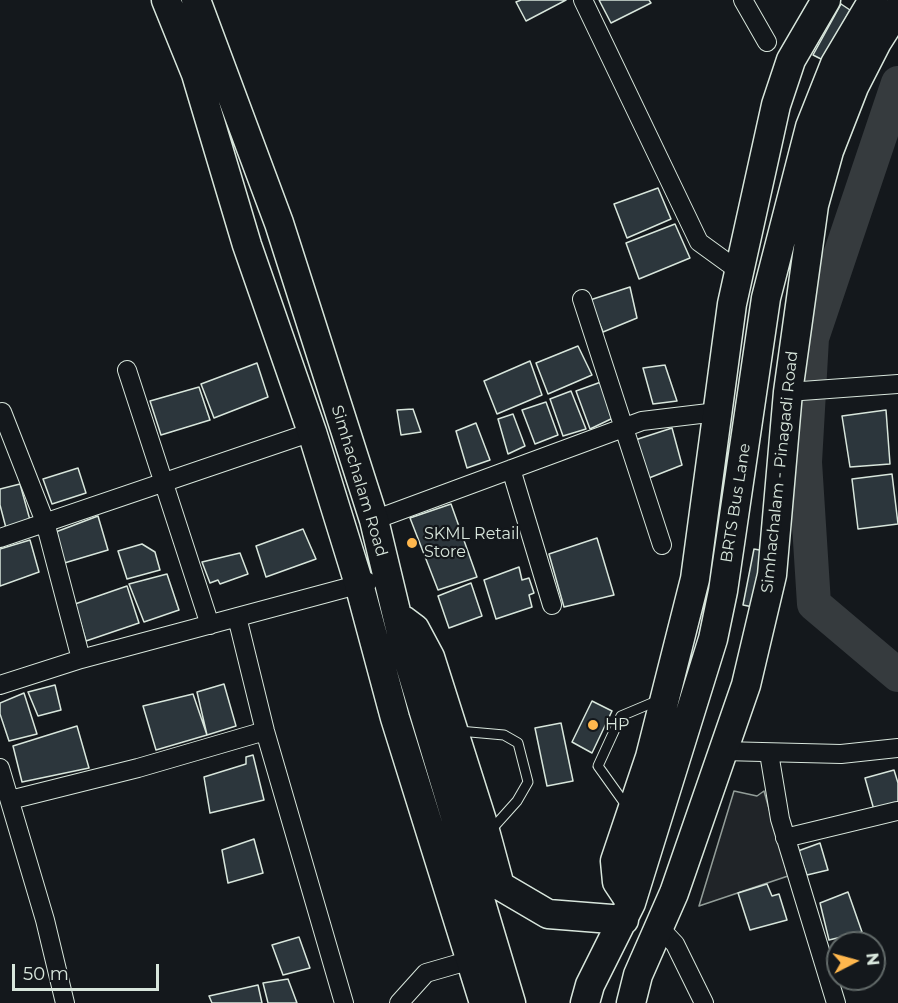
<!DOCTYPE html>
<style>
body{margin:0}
#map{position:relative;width:898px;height:1003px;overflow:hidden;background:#14181c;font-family:Montserrat,sans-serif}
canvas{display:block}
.north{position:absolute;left:826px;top:931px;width:60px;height:60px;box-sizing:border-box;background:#14181c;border:2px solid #626a69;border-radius:50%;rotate:84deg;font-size:16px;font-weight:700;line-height:24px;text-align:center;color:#d8e6dc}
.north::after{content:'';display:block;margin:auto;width:21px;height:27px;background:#ffb74d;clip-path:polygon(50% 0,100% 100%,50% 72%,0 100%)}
.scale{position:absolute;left:12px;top:964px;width:147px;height:27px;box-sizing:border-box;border:3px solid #d8e6dc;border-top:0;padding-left:8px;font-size:18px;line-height:21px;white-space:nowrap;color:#d8e6dc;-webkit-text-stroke:4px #14181c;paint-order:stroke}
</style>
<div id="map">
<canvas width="898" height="1003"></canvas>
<div class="north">N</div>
<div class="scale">50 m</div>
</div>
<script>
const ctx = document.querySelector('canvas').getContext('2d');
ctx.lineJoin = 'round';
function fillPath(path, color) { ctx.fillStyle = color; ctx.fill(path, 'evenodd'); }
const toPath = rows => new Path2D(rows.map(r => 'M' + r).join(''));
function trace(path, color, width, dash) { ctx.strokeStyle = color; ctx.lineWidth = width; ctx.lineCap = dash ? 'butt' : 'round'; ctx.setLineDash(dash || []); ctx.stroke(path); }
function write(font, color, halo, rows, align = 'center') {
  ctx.font = font + ' Montserrat,sans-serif'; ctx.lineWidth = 4.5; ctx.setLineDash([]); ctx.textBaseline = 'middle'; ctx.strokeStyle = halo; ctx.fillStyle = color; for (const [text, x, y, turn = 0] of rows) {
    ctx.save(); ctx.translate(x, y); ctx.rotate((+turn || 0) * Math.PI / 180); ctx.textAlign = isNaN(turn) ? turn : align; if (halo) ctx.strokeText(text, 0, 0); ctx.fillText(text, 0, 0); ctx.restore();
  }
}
const green = toPath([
 [734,791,757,796,764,791,788,876,699,906,734,791]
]);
const river = toPath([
 [898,83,812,338,805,462,814,604,898,675]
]);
const building = toPath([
 [521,0,566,0,526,21,516,2,521,0],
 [599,0,649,0,651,3,611,23,599,0],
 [841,4,850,10,823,60,813,55,841,4],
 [658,188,671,219,627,238,614,204,658,188],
 [675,224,690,258,639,279,626,243,675,224],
 [630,287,637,318,603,332,590,300,630,287],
 [578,346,592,375,548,394,536,363,578,346],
 [530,361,542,395,497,414,484,381,530,361],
 [257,363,268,397,214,418,201,384,257,363],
 [665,365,677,401,653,404,643,368,665,365],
 [601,382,613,418,590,429,576,391,601,382],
 [199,387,210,420,161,435,150,401,199,387],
 [571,391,586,429,563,436,550,399,571,391],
 [546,402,558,435,535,444,522,410,546,402],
 [413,409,421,432,401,435,397,410,413,409],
 [886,410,890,464,850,467,842,416,886,410],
 [513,414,525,446,508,454,498,419,513,414],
 [476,423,490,460,467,468,456,431,476,423],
 [672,428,682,465,649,478,635,440,672,428],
 [78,468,86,493,52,504,43,479,78,468],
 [892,474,898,524,858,529,852,479,892,474],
 [20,484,30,520,6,528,0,505,0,489,20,484],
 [451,504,477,577,438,590,410,518,451,504],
 [98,516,108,550,61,564,53,533,98,516],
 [303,529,316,559,266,577,256,546,303,529],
 [597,538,614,595,564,607,549,554,597,538],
 [30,540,39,572,0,586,0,549,30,540],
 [142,544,155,552,160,570,127,579,118,551,142,544],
 [754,549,765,551,753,607,743,605,754,549],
 [240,553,248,574,220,584,218,580,210,583,202,562,240,553],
 [519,567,522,580,529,578,534,593,529,595,532,607,496,619,484,580,519,567],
 [167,574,179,610,144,622,129,584,167,574],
 [471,583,482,616,449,628,438,596,471,583],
 [127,586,139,623,86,641,75,604,127,586],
 [224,684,236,726,207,735,197,692,224,684],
 [55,685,61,710,38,716,28,692,55,685],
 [24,693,37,734,9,741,0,714,0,703,24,693],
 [193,694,207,735,156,750,143,706,193,694],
 [592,701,612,711,592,753,572,742,592,701],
 [561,723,573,781,547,786,535,728,561,723],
 [77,726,89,768,22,782,13,746,77,726],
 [253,755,264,800,210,813,204,777,246,764,246,757,253,755],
 [894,770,898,783,898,804,874,810,865,778,894,770],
 [254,839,263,873,228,883,222,850,254,839],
 [820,843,828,870,807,875,798,851,820,843],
 [767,884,772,896,779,894,787,920,750,930,738,893,767,884],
 [848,892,862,932,829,940,820,903,848,892],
 [299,937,310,968,283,975,272,945,299,937],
 [288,979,297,1003,268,1003,263,983,288,979],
 [258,985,262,1003,212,1003,209,996,258,985]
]);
const lane = toPath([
 [459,731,504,735,518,743,528,782,517,801,491,830],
 [628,808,598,766,621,716,659,700]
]);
const street = toPath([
 [583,0,699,242,739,271],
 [743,0,767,42],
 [582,299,662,545],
 [127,370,210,625],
 [788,392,898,384],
 [2,412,45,522,81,659],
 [511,469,552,605],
 [374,520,642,421,717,412],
 [0,538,312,432],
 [237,617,265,731,344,1003],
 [0,685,81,659,368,582],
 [723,751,841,754,898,748],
 [769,753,780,819,836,1003],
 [0,768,45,920,65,1003],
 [10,800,138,768,265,731],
 [785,838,897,811],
 [659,927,675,944,704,1003],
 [399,1003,426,973,471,960]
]);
const primary = toPath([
 [166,0,196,74,247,245,312,432,359,584,395,718,484,1003],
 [196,0,279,223,374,520,405,649,511,1003],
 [403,620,415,629,430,657,484,827,500,886],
 [485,877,548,914,624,920],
 [631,903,617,882,615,861,650,757,695,579,732,304,776,105,791,60,826,0],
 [585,1003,590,985,631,903,713,639,723,591,766,298,810,127,835,64,873,0],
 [631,1003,638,975,674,893,746,685,772,575,788,392,814,205,829,151,854,87,877,42,898,9]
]);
const markers = [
 [412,543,6,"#ffb74d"],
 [593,725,6,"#ffb74d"]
];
const streetNames = [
 ["Simhachalam - Pinagadi Road",780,472,-84],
 ["Simhachalam Road",359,481,73],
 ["BRTS Bus Lane",736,503,-81]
];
const poiNames = [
 ["SKML Retail",424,534],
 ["Store",424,552],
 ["HP",605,725]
];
fillPath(green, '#202428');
trace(green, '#939e99', 1.5);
trace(river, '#363b3e', 34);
fillPath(building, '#2c363c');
trace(building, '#d8e6dc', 1.5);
trace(lane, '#d8e6dc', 11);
trace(street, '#d8e6dc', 20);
trace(primary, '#d8e6dc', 31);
trace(lane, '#14181c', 9);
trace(street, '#14181c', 18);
trace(primary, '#14181c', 28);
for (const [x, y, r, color] of markers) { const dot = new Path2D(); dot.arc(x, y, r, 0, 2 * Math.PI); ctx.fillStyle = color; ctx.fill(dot); trace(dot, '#14181c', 2); }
write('16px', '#d8e6dc', '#14181c', streetNames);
write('16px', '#d8e6dc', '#14181c', poiNames, 'left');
</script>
